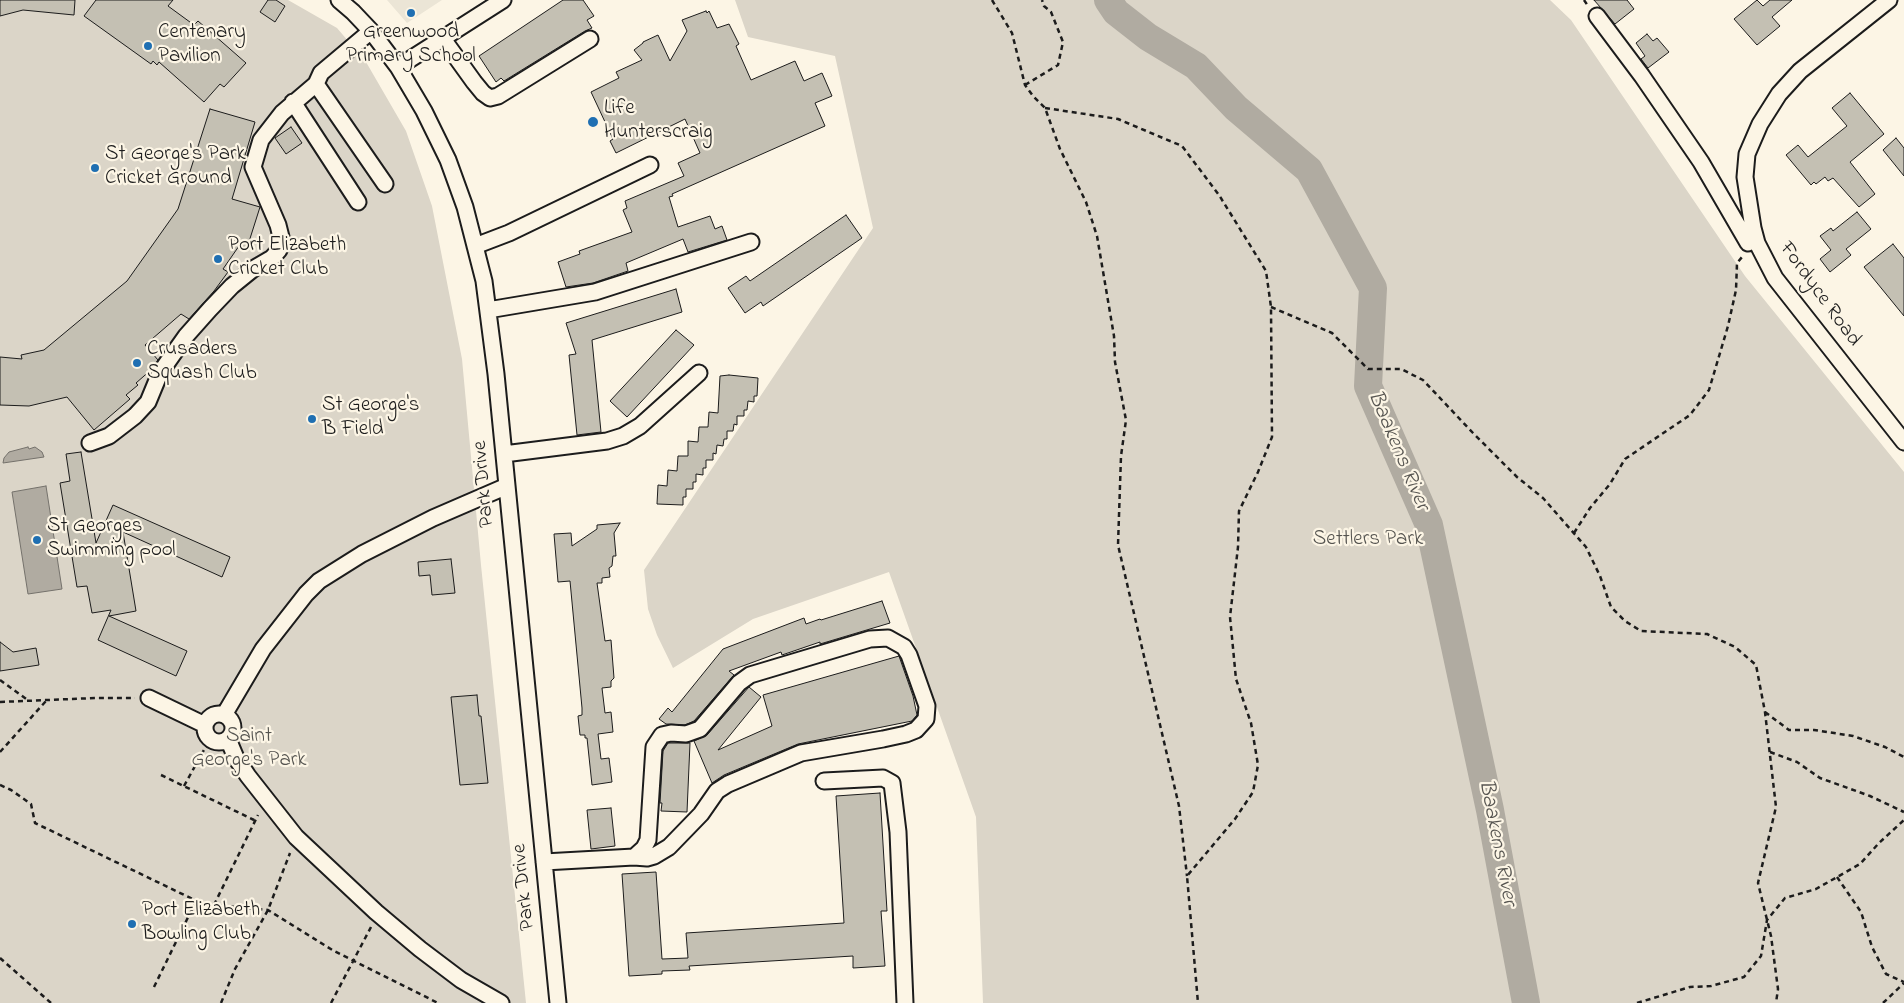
<!DOCTYPE html>
<style>
body{margin:0}
canvas{display:block;background:#fcf5e5}
</style>
<canvas width="1904" height="1003"></canvas>
<script>
const ctx = document.querySelector('canvas').getContext('2d');
ctx.lineJoin = 'round';
function fillPath(path, color) { ctx.fillStyle = color; ctx.fill(path, 'evenodd'); }
const toPath = rows => new Path2D(rows.map(r => 'M' + r).join(''));
function trace(path, color, width, dash) { ctx.strokeStyle = color; ctx.lineWidth = width; ctx.lineCap = dash ? 'butt' : 'round'; ctx.setLineDash(dash || []); ctx.stroke(path); }
function write(font, color, halo, rows, align = 'center') {
  ctx.font = font + ' "Indie Flower",sans-serif'; ctx.lineWidth = 4.5; ctx.setLineDash([]); ctx.textBaseline = 'middle'; ctx.strokeStyle = halo; ctx.fillStyle = color; for (const [text, x, y, turn = 0] of rows) {
    ctx.save(); ctx.translate(x, y); ctx.rotate((+turn || 0) * Math.PI / 180); ctx.textAlign = isNaN(turn) ? turn : align; if (halo) ctx.strokeText(text, 0, 0); ctx.fillText(text, 0, 0); ctx.restore();
  }
}
const built = toPath([
 [387,0,442,0,407,23]
]);
const green = toPath([
 [0,0,288,0,337,28,366,62,406,131,432,206,462,359,481,565,526,1003,0,1003],
 [735,0,1550,0,1571,20,1745,276,1904,472,1904,1003,983,1003,976,817,889,572,753,619,673,668,657,635,648,609,644,570,873,228,835,56,748,37]
]);
const water = toPath([
 [28,447,29,449,35,447,42,452,44,457,3,463,4,458,9,452,28,447],
 [46,486,62,589,28,594,12,492,46,486]
]);
const river = toPath([
 [1108,0,1116,12,1148,37,1196,66,1236,108,1309,170,1373,288,1368,386,1429,525,1490,810,1526,1003]
]);
const building = toPath([
 [0,0,75,0,74,15,23,10,0,16,0,0],
 [96,0,173,0,168,6,194,25,198,21,246,63,224,87,220,84,204,102,159,62,157,65,153,61,151,64,84,16,96,0],
 [268,0,276,0,285,6,275,22,260,12,268,0],
 [563,0,583,0,594,16,587,20,592,28,585,31,504,81,501,78,496,82,479,56,563,0],
 [1594,0,1627,0,1634,9,1615,24,1594,0],
 [1757,0,1763,6,1770,0,1792,0,1772,17,1780,26,1757,45,1734,19,1757,0],
 [706,11,707,13,709,11,717,28,729,24,739,44,736,46,751,80,795,61,804,81,822,73,832,96,815,103,825,126,672,194,673,196,669,197,678,227,710,216,715,229,722,226,727,240,688,252,683,239,626,263,628,271,593,283,566,287,558,262,580,254,579,251,632,232,623,210,627,208,625,201,684,176,678,163,700,153,685,119,616,153,610,141,613,139,591,92,619,78,616,72,642,60,634,50,643,43,643,42,658,35,670,61,687,31,682,20,706,11],
 [1647,34,1653,41,1657,38,1669,52,1648,68,1641,59,1645,56,1636,43,1647,34],
 [1850,93,1884,134,1850,162,1875,194,1859,207,1833,178,1828,181,1825,177,1816,184,1814,182,1811,185,1786,155,1798,145,1808,157,1847,126,1832,108,1850,93],
 [210,109,255,122,232,199,260,207,247,248,239,246,223,269,228,272,214,291,189,319,181,314,145,345,158,360,152,369,136,383,138,385,126,395,130,399,94,430,67,397,29,406,0,405,0,357,22,359,21,355,44,350,127,281,178,209,210,109],
 [291,127,302,143,286,154,275,138,291,127],
 [1896,138,1904,148,1904,176,1883,150,1896,138],
 [1857,212,1871,229,1846,249,1851,255,1830,272,1820,259,1831,250,1820,236,1831,228,1833,231,1857,212],
 [846,215,862,238,763,306,761,302,745,313,728,288,746,276,750,281,846,215],
 [1893,244,1904,258,1904,316,1864,267,1893,244],
 [676,289,682,312,592,340,601,432,577,435,569,355,576,354,566,323,676,289],
 [676,330,694,345,627,417,610,401,676,330],
 [729,375,758,378,757,396,754,396,754,402,748,401,747,410,744,410,744,416,737,416,737,425,734,424,733,431,727,431,727,439,724,439,723,446,717,445,716,454,713,453,713,460,706,460,706,468,703,468,703,475,696,474,696,482,693,482,693,489,686,489,686,497,683,497,683,505,657,504,658,485,667,486,668,470,677,471,678,456,688,456,688,441,698,442,699,427,708,427,709,412,718,413,720,376,729,375],
 [81,452,96,543,113,505,230,557,222,577,123,532,136,611,109,616,187,651,176,676,98,640,111,610,92,613,87,586,77,587,60,483,70,481,66,454,81,452],
 [620,523,614,533,616,556,613,556,612,566,609,568,610,577,602,578,602,583,597,583,605,641,611,640,614,678,611,681,611,687,602,688,605,713,611,712,613,732,598,734,601,759,609,758,612,782,592,785,587,738,585,738,585,735,580,735,578,716,582,715,582,708,570,581,558,582,554,534,571,533,572,546,597,529,597,525,620,523],
 [451,559,455,593,432,595,430,575,419,576,418,562,451,559],
 [882,601,890,623,820,644,820,642,782,655,781,652,729,671,734,675,694,721,685,725,666,724,659,719,668,708,672,712,723,649,804,618,806,624,820,619,821,620,882,601],
 [0,642,13,652,36,648,39,665,0,671,0,642],
 [899,656,913,696,917,715,912,721,798,744,724,775,712,783,694,741,707,735,749,687,761,697,718,750,772,726,763,695,899,656],
 [477,695,479,716,481,716,488,783,460,785,451,697,477,695],
 [668,743,690,743,687,812,661,811,662,803,660,803,663,751,668,743],
 [880,793,887,911,881,911,885,966,853,968,853,956,689,966,690,970,662,971,662,974,629,976,622,874,656,872,662,959,688,958,686,933,844,923,836,796,880,793],
 [611,808,615,846,591,849,587,810,611,808]
]);
const path = toPath([
 [992,0,1012,33,1025,85,1033,96,1045,108,1060,149,1086,202,1097,236,1114,336,1115,362,1126,420,1121,456,1118,545,1179,806,1187,876],
 [1584,0,1588,6],
 [1025,85,1058,65,1063,42,1051,12,1044,6,1042,0],
 [1045,108,1118,119,1182,146,1219,195,1266,271,1271,307,1272,437,1258,472,1239,511,1238,547,1230,617,1236,679,1251,723,1258,765,1253,792,1235,819,1187,876,1198,1003],
 [1271,307,1332,333,1368,369,1401,369,1423,380,1473,433,1517,477,1543,498,1586,547,1600,576,1611,607,1625,621,1641,631,1707,634,1735,647,1756,665,1765,712,1776,807,1758,883,1771,936,1778,989,1776,1003],
 [1574,533,1590,508,1610,484,1625,459,1690,415,1709,390,1728,326,1736,290,1737,263,1742,257],
 [0,680,29,701],
 [0,702,95,698,135,698],
 [1765,712,1789,730,1814,730,1853,736,1885,747,1904,757],
 [0,752,46,701],
 [1770,752,1797,762,1820,778,1870,796,1904,812],
 [161,775,254,820],
 [0,785,11,790,31,804,35,823,203,904,268,910,334,951,438,1003],
 [184,786,210,739],
 [1837,877,1861,912,1872,947,1886,974,1904,982],
 [214,905,258,815],
 [0,958,51,1003],
 [154,987,196,901],
 [221,1003,235,969,268,910,290,853],
 [331,1003,371,927],
 [1637,1003,1690,987,1711,986,1744,977,1761,956,1767,920,1785,898,1816,889,1860,864,1879,843,1904,820],
 [1883,1003,1904,983]
]);
const minor = toPath([
 [339,0,353,12,371,31,398,67,424,111,448,160,465,207,484,281,496,374,558,1003],
 [1889,0,1800,71,1779,94,1760,124,1747,154,1745,177,1753,228,1757,243,1775,278,1904,442],
 [1597,16,1642,76,1701,162,1748,243,1755,236],
 [443,39,474,82,483,93,490,98,498,96,590,39],
 [398,67,503,0],
 [316,84,385,184],
 [293,102,358,202],
 [475,246,509,233,650,165],
 [488,310,595,292,751,242],
 [90,443,109,436,135,416,148,402,160,373,169,360,186,336,210,309,232,286,253,269,272,258,279,250,282,241,278,225,253,167,261,140,282,113,316,84,321,73,371,31],
 [504,454,607,441,623,436,640,426,699,373],
 [149,698,205,725],
 '205 728a14 14 0 1 1 28 0a14 14 0 1 1-28 0Z',
 [224,715,263,649,306,594,319,581,362,554,433,518,507,486],
 [228,739,236,758,248,776,296,837,376,912,420,949,461,980,501,1003],
 [824,781,883,778,892,783,898,832,905,1003],
 [544,862,634,857,647,858,654,856,669,847,701,814,717,791,728,784,801,753,883,739,906,734,916,730,926,719,927,706,909,655,904,647,888,638,870,639,750,675,739,683,700,729,686,734,671,733,662,735,654,747,648,840,644,848,634,857]
]);
const markers = [
 [411,13,5,"#1f6fb2"],
 [148,46,5,"#1f6fb2"],
 [593,122,6,"#1f6fb2"],
 [95,168,5,"#1f6fb2"],
 [218,259,5,"#1f6fb2"],
 [137,363,5,"#1f6fb2"],
 [312,419,5,"#1f6fb2"],
 [37,540,5,"#1f6fb2"],
 [132,924,5,"#1f6fb2"]
];
const poiNames = [
 ["Centenary",158,34],
 ["Pavilion",158,58],
 ["Greenwood",411,34,"center"],
 ["Primary School",411,58,"center"],
 ["Life",604,110],
 ["Hunterscraig",604,134],
 ["St George's Park",105,156],
 ["Cricket Ground",105,180],
 ["Port Elizabeth",228,247],
 ["Cricket Club",228,271],
 ["Crusaders",147,351],
 ["Squash Club",147,375],
 ["St George's",322,407],
 ["B Field",322,431],
 ["St Georges",47,528],
 ["Swimming pool",47,552],
 ["Port Elizabeth",142,912],
 ["Bowling Club",142,936]
];
const streetNames = [
 ["Fordyce Road",1819,295,54],
 ["Park Drive",485,484,-95],
 ["Park Drive",525,887,-96]
];
const parkNames = [
 ["Settlers Park",1368,541],
 ["Saint",249,738],
 ["George's Park",249,762]
];
const waterNames = [
 ["Baakens River",1397,451,67],
 ["Baakens River",1496,843,79]
];
fillPath(built, '#ebe5d6');
fillPath(green, '#dbd5c8');
fillPath(water, '#b0aba1');
trace(water, '#75726c', 1);
trace(river, '#b0aba1', 28);
fillPath(building, '#c4c0b3');
trace(building, '#1c1c1c', 1);
trace(minor, '#1c1c1c', 19);
trace(path, '#1c1c1c', 2.5, [5, 4]);
trace(minor, '#fcf5e5', 15);
for (const [x, y, r, color] of markers) { const dot = new Path2D(); dot.arc(x, y, r, 0, 2 * Math.PI); ctx.fillStyle = color; ctx.fill(dot); trace(dot, '#fcf5e5', 2); }
write('21px', '#1c1c1c', '#fcf5e5', poiNames, 'left');
write('21px', '#1c1c1c', '#fcf5e5', streetNames);
write('21px', '#555450', '#fcf5e5', parkNames);
write('italic 22px', '#575551', '#fcf5e5', waterNames);
</script>
